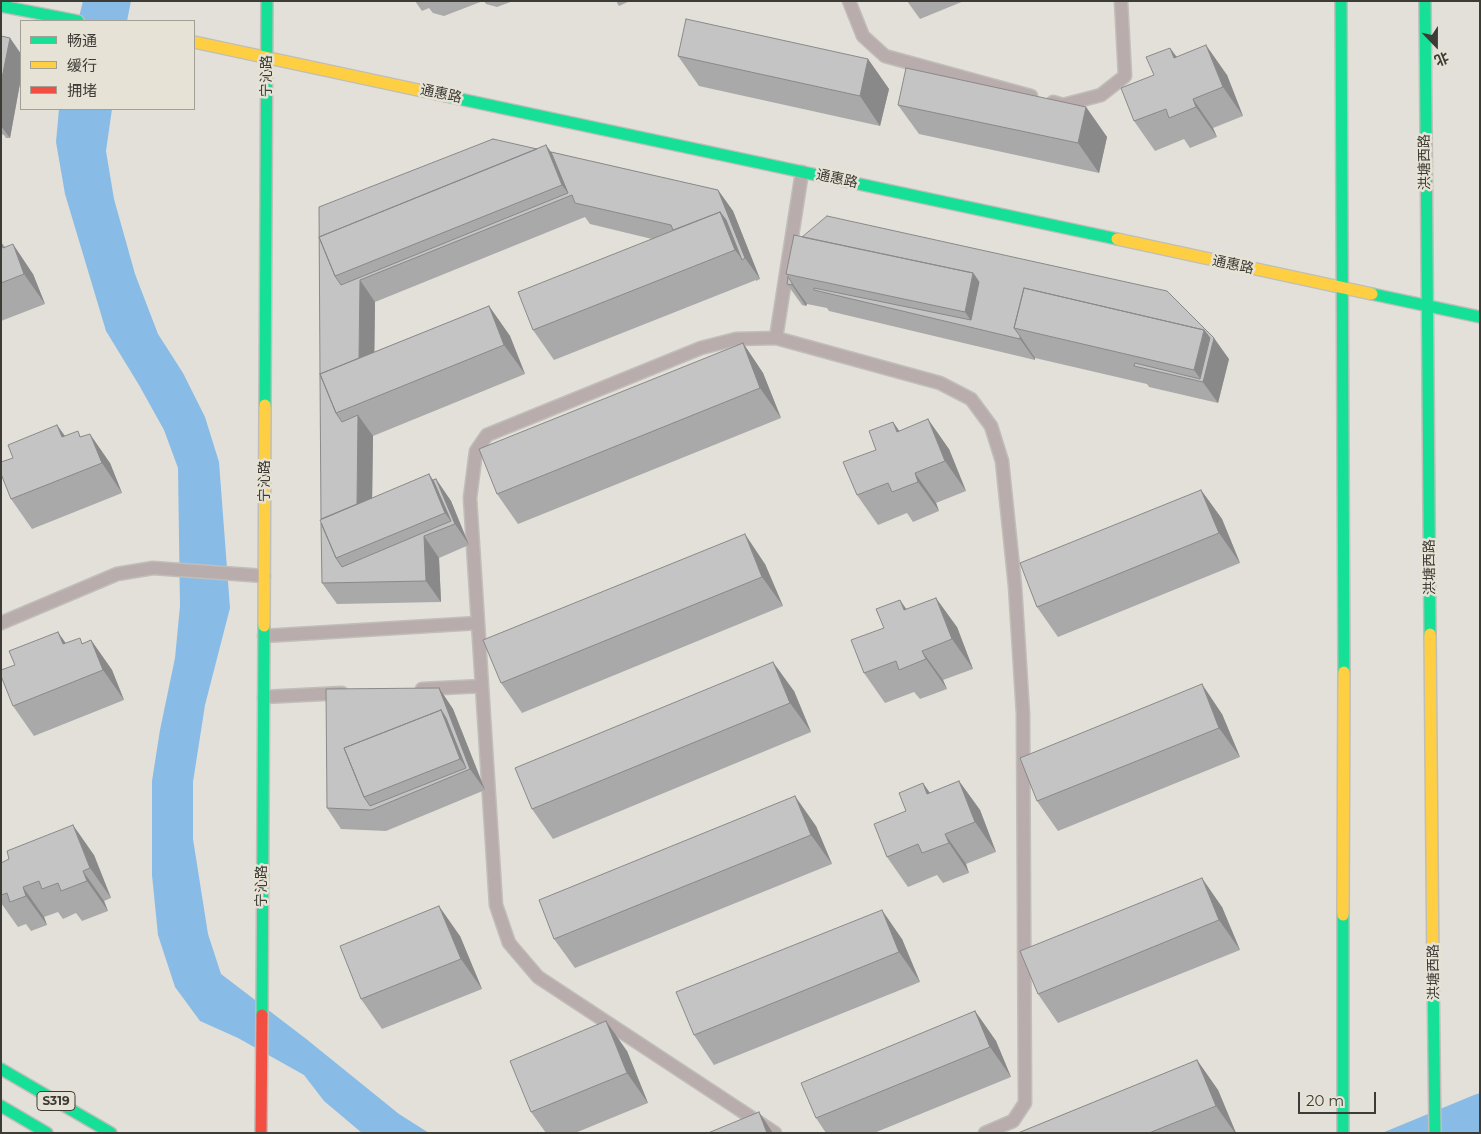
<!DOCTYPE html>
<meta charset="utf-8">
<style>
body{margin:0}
#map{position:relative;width:1481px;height:1134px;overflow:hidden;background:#e2e0d9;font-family:Montserrat,"Noto Sans SC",sans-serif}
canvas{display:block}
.frame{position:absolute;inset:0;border:2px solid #3c3b36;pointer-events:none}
.legend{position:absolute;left:20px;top:20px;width:175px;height:90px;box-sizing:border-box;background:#e6e2d5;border:1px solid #a29f95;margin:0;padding:6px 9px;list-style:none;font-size:15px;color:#3c3b36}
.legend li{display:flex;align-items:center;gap:10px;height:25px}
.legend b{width:25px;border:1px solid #a29f95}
.north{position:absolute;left:1411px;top:20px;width:50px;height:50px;-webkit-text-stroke:4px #e6e2d5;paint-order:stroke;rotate:158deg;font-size:14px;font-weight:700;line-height:20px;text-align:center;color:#3c3b36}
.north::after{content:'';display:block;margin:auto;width:18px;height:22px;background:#3c3b36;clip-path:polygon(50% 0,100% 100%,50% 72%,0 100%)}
.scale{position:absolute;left:1298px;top:1092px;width:78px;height:22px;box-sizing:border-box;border:2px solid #3c3b36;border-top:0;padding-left:6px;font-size:15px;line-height:18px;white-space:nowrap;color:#3c3b36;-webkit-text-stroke:4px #e6e2d5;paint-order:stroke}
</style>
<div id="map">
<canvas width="1481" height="1134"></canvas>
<div class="frame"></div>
<ul class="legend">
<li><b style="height:6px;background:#16e098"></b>畅通</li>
<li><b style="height:6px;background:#ffcf43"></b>缓行</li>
<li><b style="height:6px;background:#f24e42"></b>拥堵</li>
</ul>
<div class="north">北</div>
<div class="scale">20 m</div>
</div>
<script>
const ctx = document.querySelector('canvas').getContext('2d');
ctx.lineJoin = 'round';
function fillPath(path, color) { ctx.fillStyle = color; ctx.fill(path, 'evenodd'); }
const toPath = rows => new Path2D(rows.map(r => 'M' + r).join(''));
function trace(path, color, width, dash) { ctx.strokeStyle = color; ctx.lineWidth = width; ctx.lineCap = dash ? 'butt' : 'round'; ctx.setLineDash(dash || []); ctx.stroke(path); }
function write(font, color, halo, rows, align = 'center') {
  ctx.font = font + ' Montserrat,"Noto Sans SC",sans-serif'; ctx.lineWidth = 5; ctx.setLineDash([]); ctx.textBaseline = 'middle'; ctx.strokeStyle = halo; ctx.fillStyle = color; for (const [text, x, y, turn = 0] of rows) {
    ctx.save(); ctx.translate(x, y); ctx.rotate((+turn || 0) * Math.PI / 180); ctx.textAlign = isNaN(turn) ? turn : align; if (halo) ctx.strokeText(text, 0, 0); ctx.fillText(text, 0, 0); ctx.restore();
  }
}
const water = toPath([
 [83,1,131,1,127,21,78,21],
 [59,109,112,109,106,151,114,199,135,274,158,334,183,373,205,417,219,462,230,608,205,705,193,782,193,839,208,934,221,974,305,1038,399,1114,429,1133,362,1133,324,1101,304,1075,238,1038,200,1021,175,987,158,935,152,875,152,781,160,730,175,658,180,606,178,468,164,430,139,385,106,331,65,194,56,142],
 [1480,1093,1480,1133,1382,1133,1474,1095]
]);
const lane = toPath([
 [849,1,863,36,885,56,1031,96],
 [1053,102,1063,105,1101,95,1125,76,1121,1],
 [776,338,802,172],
 [1,623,117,574,153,568,264,576],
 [264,636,478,623],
 [422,689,482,686],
 [264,697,342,693],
 [775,1133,538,977,509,943,496,905,470,498,476,451,487,435,701,348,736,339,776,338,940,383,971,399,991,426,1002,461,1015,586,1023,714,1025,1103,1013,1121,985,1133]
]);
const fast = toPath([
 [1341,1,1344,672],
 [1425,1,1430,634],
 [1,6,78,21],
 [446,96,1117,239],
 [1372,294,1480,317],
 [265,405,267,1],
 [1433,971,1435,1133],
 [262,1015,264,626],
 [1,1069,111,1133],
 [1,1106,47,1133],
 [1343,1133,1343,915]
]);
const slow = toPath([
 [194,42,446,96],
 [1117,239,1372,294],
 [264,626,265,405],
 [1430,634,1433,971],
 [1343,915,1344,672]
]);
const jam = toPath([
 [261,1133,262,1015]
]);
const wall = toPath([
 [415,1,483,1,444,16,433,13,429,8,422,11],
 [484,1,513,1,497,7,486,4],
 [616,1,630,1,619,6],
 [907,1,964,1,920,19],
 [1,36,10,38,21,54,21,78,10,138,6,138,4,135,1,134],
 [1170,48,1177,57,1227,75,1243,116,1213,128,1217,137,1190,148,1184,139,1155,151,1134,121,1154,75],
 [678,56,868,59,889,89,880,126,699,86],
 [898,105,1086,107,1107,137,1099,173,919,134],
 [546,145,551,152,718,190,733,211,760,279,756,281,756,280,554,360,533,330,652,239,590,224,585,217,375,302,374,352,489,306,510,336,525,374,373,436,372,498,436,479,451,501,469,545,439,558,441,602,337,604,322,583,319,207,537,149],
 [1,242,5,247,33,274,45,304,1,321],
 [786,274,1229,359,1218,403,1149,387,1147,384,1035,358,1035,360,829,311,827,308,807,304,806,306,802,305,787,284,788,277],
 [743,343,763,373,781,418,518,524,497,494],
 [893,422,899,431,949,449,966,491,936,503,939,511,913,522,907,513,878,525,857,495,876,450],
 [57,425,65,436,82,436,110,463,122,493,32,529,11,499,13,458],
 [1201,490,1222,519,1240,563,1058,637,1037,607],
 [765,564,783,606,522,713,501,683],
 [907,609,957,627,973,669,943,680,947,689,920,699,914,692,885,703,864,673,884,628],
 [91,640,112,670,124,700,34,736,13,706,66,643,83,643],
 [439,688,453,709,485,790,386,831,341,829,327,808],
 [794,691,811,732,553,839,532,809],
 [1222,714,1240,757,1058,831,1037,801],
 [959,781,980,810,996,852,966,864,969,873,943,883,937,875,908,887,887,857,906,811,923,783,929,793],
 [816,826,832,864,575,968,554,939],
 [94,855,111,898,104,901,108,911,82,921,76,913,63,919,58,912,44,917,47,925,31,931,26,924,18,927,1,903,1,863],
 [1222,907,1240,950,1058,1023,1038,994],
 [460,936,482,989,382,1029,361,999],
 [902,939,920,982,714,1065,694,1035],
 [975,1011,996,1041,1011,1077,874,1133,826,1133,816,1118],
 [627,1051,648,1103,575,1133,546,1133,531,1112],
 [1197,1060,1218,1090,1236,1133,1018,1133]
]);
const shadedWall = toPath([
 [10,38,21,54,21,78,10,138,1,126,1,79],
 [1206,45,1227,75,1243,116,1223,87],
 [1170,48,1191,78,1174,58],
 [868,59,889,89,880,126,860,96],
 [1193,99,1213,128,1217,137,1196,107],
 [1086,107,1107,137,1099,173,1078,143],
 [546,145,567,175,572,195,570,196,562,185],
 [718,190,733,211,760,279,745,258,742,259,735,250,720,212],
 [13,244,33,274,45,304,24,274],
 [973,273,994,303,976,328,965,312],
 [360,280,375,302,374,391,359,369],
 [792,283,807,304,806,306,792,285],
 [489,306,510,336,525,374,504,345],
 [1204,330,1214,338,1229,359,1218,403,1194,370],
 [1020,336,1035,358,1035,360,1020,339],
 [743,343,763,373,781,418,760,388],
 [358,415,373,436,372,509,357,512],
 [928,419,949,449,966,491,945,461],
 [893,422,914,452,897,432],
 [57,425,78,455,62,437],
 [90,434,110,463,122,493,102,463],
 [915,473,936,503,939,511,918,482],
 [429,474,442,493,436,479,451,501,469,545,455,524,453,524,445,513],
 [1201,490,1222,519,1240,563,1219,533],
 [745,534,765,564,783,606,762,577],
 [424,536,439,558,441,602,426,581],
 [936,598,957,627,973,669,952,639],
 [900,600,921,630,904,610],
 [58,632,79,662,63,644],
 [91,640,112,670,124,700,103,670],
 [922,651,943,680,947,689,926,659],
 [773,662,794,691,811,732,790,703],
 [1202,684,1222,714,1240,757,1219,728],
 [439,688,453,709,485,790,470,769,468,770,460,759,441,710],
 [959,781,980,810,996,852,975,822],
 [923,783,944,813,927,794],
 [795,796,816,826,832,864,811,835],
 [73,825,94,855,111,898,90,868],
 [945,834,966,864,969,873,949,843],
 [83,871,104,901,108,911,87,881],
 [1202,878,1222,907,1240,950,1219,920],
 [23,887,44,917,47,925,26,896],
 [439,906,460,936,482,989,461,959],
 [882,910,902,939,920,982,899,952],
 [975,1011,996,1041,1011,1077,990,1047],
 [606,1021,627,1051,648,1103,627,1073],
 [1197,1060,1218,1090,1236,1133,1235,1133,1216,1106],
 [759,1112,773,1133,767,1133]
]);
const building = toPath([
 [686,19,868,59,860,96,678,56,686,19],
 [1,36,10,38,1,83,1,36],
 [1206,45,1223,87,1193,99,1196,107,1169,118,1166,109,1134,121,1121,88,1154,75,1146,57,1170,48,1174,58,1206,45],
 [906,68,1086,107,1078,143,898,105,906,68],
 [493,139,537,149,319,237,335,276,341,285,568,193,551,152,718,190,745,258,742,260,726,220,720,212,673,230,671,225,575,203,572,195,360,280,359,358,320,374,319,207,493,139],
 [546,145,562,185,335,276,319,237,546,145],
 [720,212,735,250,533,330,518,292,720,212],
 [827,216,1167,291,1214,338,1203,382,1134,366,1135,363,1200,379,1210,338,1204,330,1024,288,1014,328,1020,336,1020,339,814,290,814,288,971,320,979,282,973,273,802,237,827,216],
 [794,235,973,273,965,312,786,274,794,235],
 [1,243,3,248,13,244,24,274,1,283,1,243],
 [788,277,792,283,792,285,787,284,788,277],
 [1024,288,1204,330,1194,370,1014,328,1024,288],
 [489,306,504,345,336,413,320,374,489,306],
 [743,343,760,388,497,494,479,449,743,343],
 [320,374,336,413,342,422,358,415,357,504,321,519,320,374],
 [928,419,945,461,915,473,918,482,892,492,888,483,857,495,843,462,876,450,869,431,893,422,897,432,928,419],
 [57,425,62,437,78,431,80,437,90,434,102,463,11,499,1,474,1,462,13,458,8,445,57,425],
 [429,474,445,513,336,558,320,520,429,474],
 [436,479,455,524,424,536,426,581,322,583,321,523,336,558,342,567,451,521,433,480,436,479],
 [1201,490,1219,533,1037,607,1020,563,1201,490],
 [745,534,762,577,501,683,483,640,745,534],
 [936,598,952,639,922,651,926,659,899,670,896,661,864,673,851,640,884,628,876,609,900,600,904,610,936,598],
 [58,632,63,644,80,638,82,644,91,640,103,670,13,706,1,676,1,670,15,665,9,651,58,632],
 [773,662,790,703,532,809,515,768,773,662],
 [1202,684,1219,728,1037,801,1020,758,1202,684],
 [439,688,470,769,371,810,327,808,326,689,439,688],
 [441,710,446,718,466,768,370,806,364,797,344,748,441,710],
 [441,710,460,759,364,797,344,748,441,710],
 [959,781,975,822,945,834,949,843,922,853,918,844,887,857,874,824,906,811,899,793,923,783,927,794,959,781],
 [795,796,811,835,554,939,539,900,795,796],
 [73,825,90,868,83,871,87,881,61,891,58,883,42,889,39,881,23,887,26,896,10,902,7,893,1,895,1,863,9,859,7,851,73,825],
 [1202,878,1219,920,1038,994,1020,951,1202,878],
 [439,906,461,959,361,999,340,946,439,906],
 [882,910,899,952,694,1035,676,992,882,910],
 [975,1011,990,1047,816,1118,801,1083,975,1011],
 [606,1021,627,1073,531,1112,510,1061,606,1021],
 [1197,1060,1216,1106,1149,1133,1018,1133,1197,1060],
 [759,1112,767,1133,708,1133,759,1112]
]);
const shields = [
 [56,1101,38]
];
const shieldNames = [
 ["S319",56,1101]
];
const streetNames = [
 ["宁沁路",267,76,-90],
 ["通惠路",441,94,12],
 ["洪塘西路",1425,162,-91],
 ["通惠路",837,179,12],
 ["通惠路",1233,265,12],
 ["宁沁路",265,481,-90],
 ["洪塘西路",1430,567,-91],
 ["宁沁路",262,886,-90],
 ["洪塘西路",1434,972,-91]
];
fillPath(water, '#88bce6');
trace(lane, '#c0beb9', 15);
trace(fast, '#c0beb9', 14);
trace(slow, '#c0beb9', 14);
trace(jam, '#c0beb9', 14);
trace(lane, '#b9acac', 12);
trace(fast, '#16e098', 11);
trace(slow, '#ffcf43', 11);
trace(jam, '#f24e42', 11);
fillPath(wall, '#a9a9a9');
fillPath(shadedWall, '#8a8989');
fillPath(building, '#c5c4c4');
trace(building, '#8a8989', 1);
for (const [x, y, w] of shields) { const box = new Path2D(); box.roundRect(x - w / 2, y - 9.5, w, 19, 4); ctx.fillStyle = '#e6e2d5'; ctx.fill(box); trace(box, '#3c3b36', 1); }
write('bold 12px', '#3c3b36', null, shieldNames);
write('14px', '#3c3b36', '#e6e2d5', streetNames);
</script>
